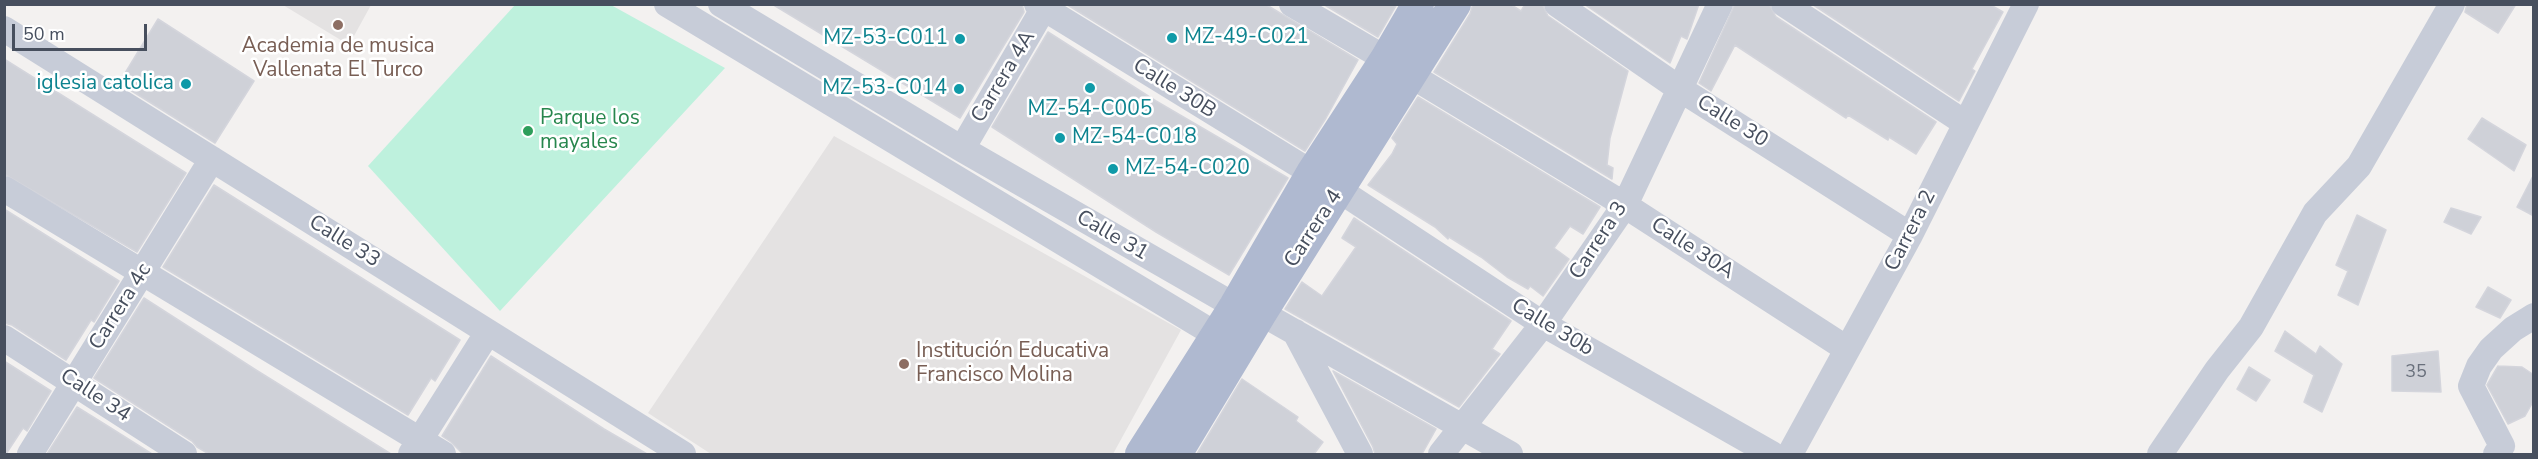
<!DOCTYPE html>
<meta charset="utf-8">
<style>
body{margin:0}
#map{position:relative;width:2538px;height:459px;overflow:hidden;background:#f3f1f0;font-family:"Nunito Sans",sans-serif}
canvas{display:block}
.frame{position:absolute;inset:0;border:6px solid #474f5e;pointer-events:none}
.scale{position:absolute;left:12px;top:24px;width:135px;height:27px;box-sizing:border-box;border:3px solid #474f5e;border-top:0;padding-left:8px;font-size:18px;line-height:21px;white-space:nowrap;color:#474f5e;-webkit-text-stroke:4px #fff;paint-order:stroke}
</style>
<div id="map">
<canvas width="2538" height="459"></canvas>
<div class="frame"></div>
<div class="scale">50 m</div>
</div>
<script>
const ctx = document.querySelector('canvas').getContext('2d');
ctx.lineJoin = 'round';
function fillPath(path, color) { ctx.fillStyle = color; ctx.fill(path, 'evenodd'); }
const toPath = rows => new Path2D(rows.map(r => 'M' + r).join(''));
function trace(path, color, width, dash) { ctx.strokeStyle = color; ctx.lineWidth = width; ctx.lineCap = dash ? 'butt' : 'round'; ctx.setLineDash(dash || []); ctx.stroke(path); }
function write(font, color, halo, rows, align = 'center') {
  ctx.font = font + ' "Nunito Sans",sans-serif'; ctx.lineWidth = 5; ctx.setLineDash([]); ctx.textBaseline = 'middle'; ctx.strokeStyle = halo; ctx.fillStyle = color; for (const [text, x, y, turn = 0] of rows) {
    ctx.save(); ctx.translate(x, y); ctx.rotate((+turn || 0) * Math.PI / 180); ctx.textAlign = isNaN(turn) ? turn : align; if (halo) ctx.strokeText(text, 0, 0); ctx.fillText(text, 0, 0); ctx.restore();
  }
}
const education = toPath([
 [283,5,371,4,371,5,349,45],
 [834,136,1181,330,1113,454,711,454,648,413]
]);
const green = toPath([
 [515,5,611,5,725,68,500,311,368,166]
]);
const building = toPath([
 [772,4,1022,4,1024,12,960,118,772,4],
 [1066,4,1265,4,1358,60,1326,118,1305,151,1066,4],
 [1323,4,1397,4,1378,37,1323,4],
 [1473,4,1510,4,1521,11,1525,4,1542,4,1548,16,1628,71,1610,138,1607,165,1613,168,1612,179,1434,72,1470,14,1473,4],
 [1584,4,1699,4,1687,39,1681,36,1670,63,1584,4],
 [1735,4,1769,4,1776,17,1936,122,1916,154,1889,137,1888,140,1848,115,1846,118,1735,45,1711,91,1699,83,1735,4],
 [1812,4,1989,4,2003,12,1972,69,1975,71,1959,101,1812,4],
 [2467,4,2516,4,2498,33,2465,12,2467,4],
 [158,19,254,81,215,143,119,83,158,19],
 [1048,32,1156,101,1288,178,1229,275,1156,232,992,127,1048,32],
 [4,59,186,173,137,252,4,174,4,59],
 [1418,97,1600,207,1583,234,1570,226,1554,248,1569,259,1543,296,1530,286,1528,289,1507,277,1481,257,1449,237,1448,239,1435,227,1368,185,1392,154,1397,144,1392,138,1418,97],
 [2482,118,2526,145,2514,171,2468,139,2482,118],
 [2534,174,2534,216,2517,207,2534,174],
 [214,185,460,340,435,381,431,378,408,415,163,267,214,185],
 [2451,208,2481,217,2471,234,2444,222,2451,208],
 [4,209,119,281,94,322,91,320,66,360,12,325,4,323,4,209],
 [2357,215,2386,230,2358,305,2338,295,2348,271,2336,265,2357,215],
 [1354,218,1511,321,1492,349,1500,354,1459,407,1285,309,1302,282,1322,296,1356,247,1342,238,1354,218],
 [2488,287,2511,300,2500,318,2476,307,2488,287],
 [144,298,256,370,391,454,209,454,197,447,192,441,94,378,144,298],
 [2285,331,2316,354,2320,346,2342,364,2322,412,2304,402,2314,375,2275,351,2285,331],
 [2438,351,2441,392,2392,391,2392,356,2438,351],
 [491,356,604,429,647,454,463,454,451,442,442,436,491,356],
 [4,361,51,391,27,431,23,428,6,454,4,454,4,361],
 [2498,366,2522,367,2534,375,2534,400,2525,416,2508,424,2487,385,2498,366],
 [2249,367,2270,380,2256,401,2237,389,2249,367],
 [1333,371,1436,429,1422,454,1375,454,1373,447,1333,371],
 [1242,379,1298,417,1296,421,1323,442,1314,454,1197,454,1242,379],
 [77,407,106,425,152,454,47,454,77,407]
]);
const minor = toPath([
 [667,4,1233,345],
 [721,4,962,149,1235,306,1261,313,1510,454],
 [1037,4,1312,173],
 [1292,4,1386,59],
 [1557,4,1680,89,1910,235],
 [1784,4,1965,123],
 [4,29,683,454],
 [1412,76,1612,197,1847,349],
 [962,149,1046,4],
 [4,189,443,454],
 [1339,190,1543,324,1772,454],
 [1295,332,1360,454],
 [4,338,184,454],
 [30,454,212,159],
 [411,454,488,332],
 [1441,454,1543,324,1625,205,1720,4],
 [1790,454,1910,235,2026,4],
 [2160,454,2217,370,2251,327,2315,213,2359,166,2452,4],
 [2496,454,2502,446,2471,386,2479,366,2491,349,2513,329,2534,316]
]);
const major = toPath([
 [1141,454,1235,306,1312,173,1386,59,1418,4],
 [1176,454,1261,313,1455,4]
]);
const markers = [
 [338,25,6,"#8d6e63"],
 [1172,38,6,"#0f9aa8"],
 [960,39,6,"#0f9aa8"],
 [186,84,6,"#0f9aa8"],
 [1090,88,6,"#0f9aa8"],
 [959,89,6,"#0f9aa8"],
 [528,131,6,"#2e9e5b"],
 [1060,138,6,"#0f9aa8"],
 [1113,169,6,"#0f9aa8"],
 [904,364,6,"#8d6e63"]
];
const numberNames = [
 ["35",2416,373]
];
const cultureNames = [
 ["MZ-49-C021",1184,38],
 ["MZ-53-C011",948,39,"right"],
 ["iglesia catolica",174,84,"right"],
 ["MZ-53-C014",947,89,"right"],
 ["MZ-54-C005",1090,110,"center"],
 ["MZ-54-C018",1072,138],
 ["MZ-54-C020",1125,169]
];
const educationNames = [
 ["Academia de musica",338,47],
 ["Vallenata El Turco",338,71],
 ["Institución Educativa",916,352,"left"],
 ["Francisco Molina",916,376,"left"]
];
const streetNames = [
 ["Carrera 4A",1004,77,-59],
 ["Calle 30B",1174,89,32],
 ["Calle 30",1732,122,32],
 ["Carrera 4",1314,229,-57],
 ["Carrera 2",1911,231,-63],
 ["Calle 31",1112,236,30],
 ["Carrera 3",1599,241,-57],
 ["Calle 33",344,242,32],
 ["Calle 30A",1692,249,33],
 ["Carrera 4c",121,307,-58],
 ["Calle 30b",1552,328,31],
 ["Calle 34",95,396,33]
];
const leisureNames = [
 ["Parque los",540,119],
 ["mayales",540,143]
];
fillPath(education, '#e4e2e2');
fillPath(green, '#bef1dd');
fillPath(building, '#cfd1d8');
trace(building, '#d4d5dc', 1.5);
trace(minor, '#c7ccd8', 26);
trace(major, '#afb9d0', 32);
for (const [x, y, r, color] of markers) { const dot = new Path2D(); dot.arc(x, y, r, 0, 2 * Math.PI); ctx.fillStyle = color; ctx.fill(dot); trace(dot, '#fff', 2); }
write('18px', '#69707c', null, numberNames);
write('21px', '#0d838f', '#fff', cultureNames, 'left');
write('21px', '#785e54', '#fff', educationNames);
write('21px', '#474f5e', '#fff', streetNames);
write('21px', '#27864d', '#fff', leisureNames, 'left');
</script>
